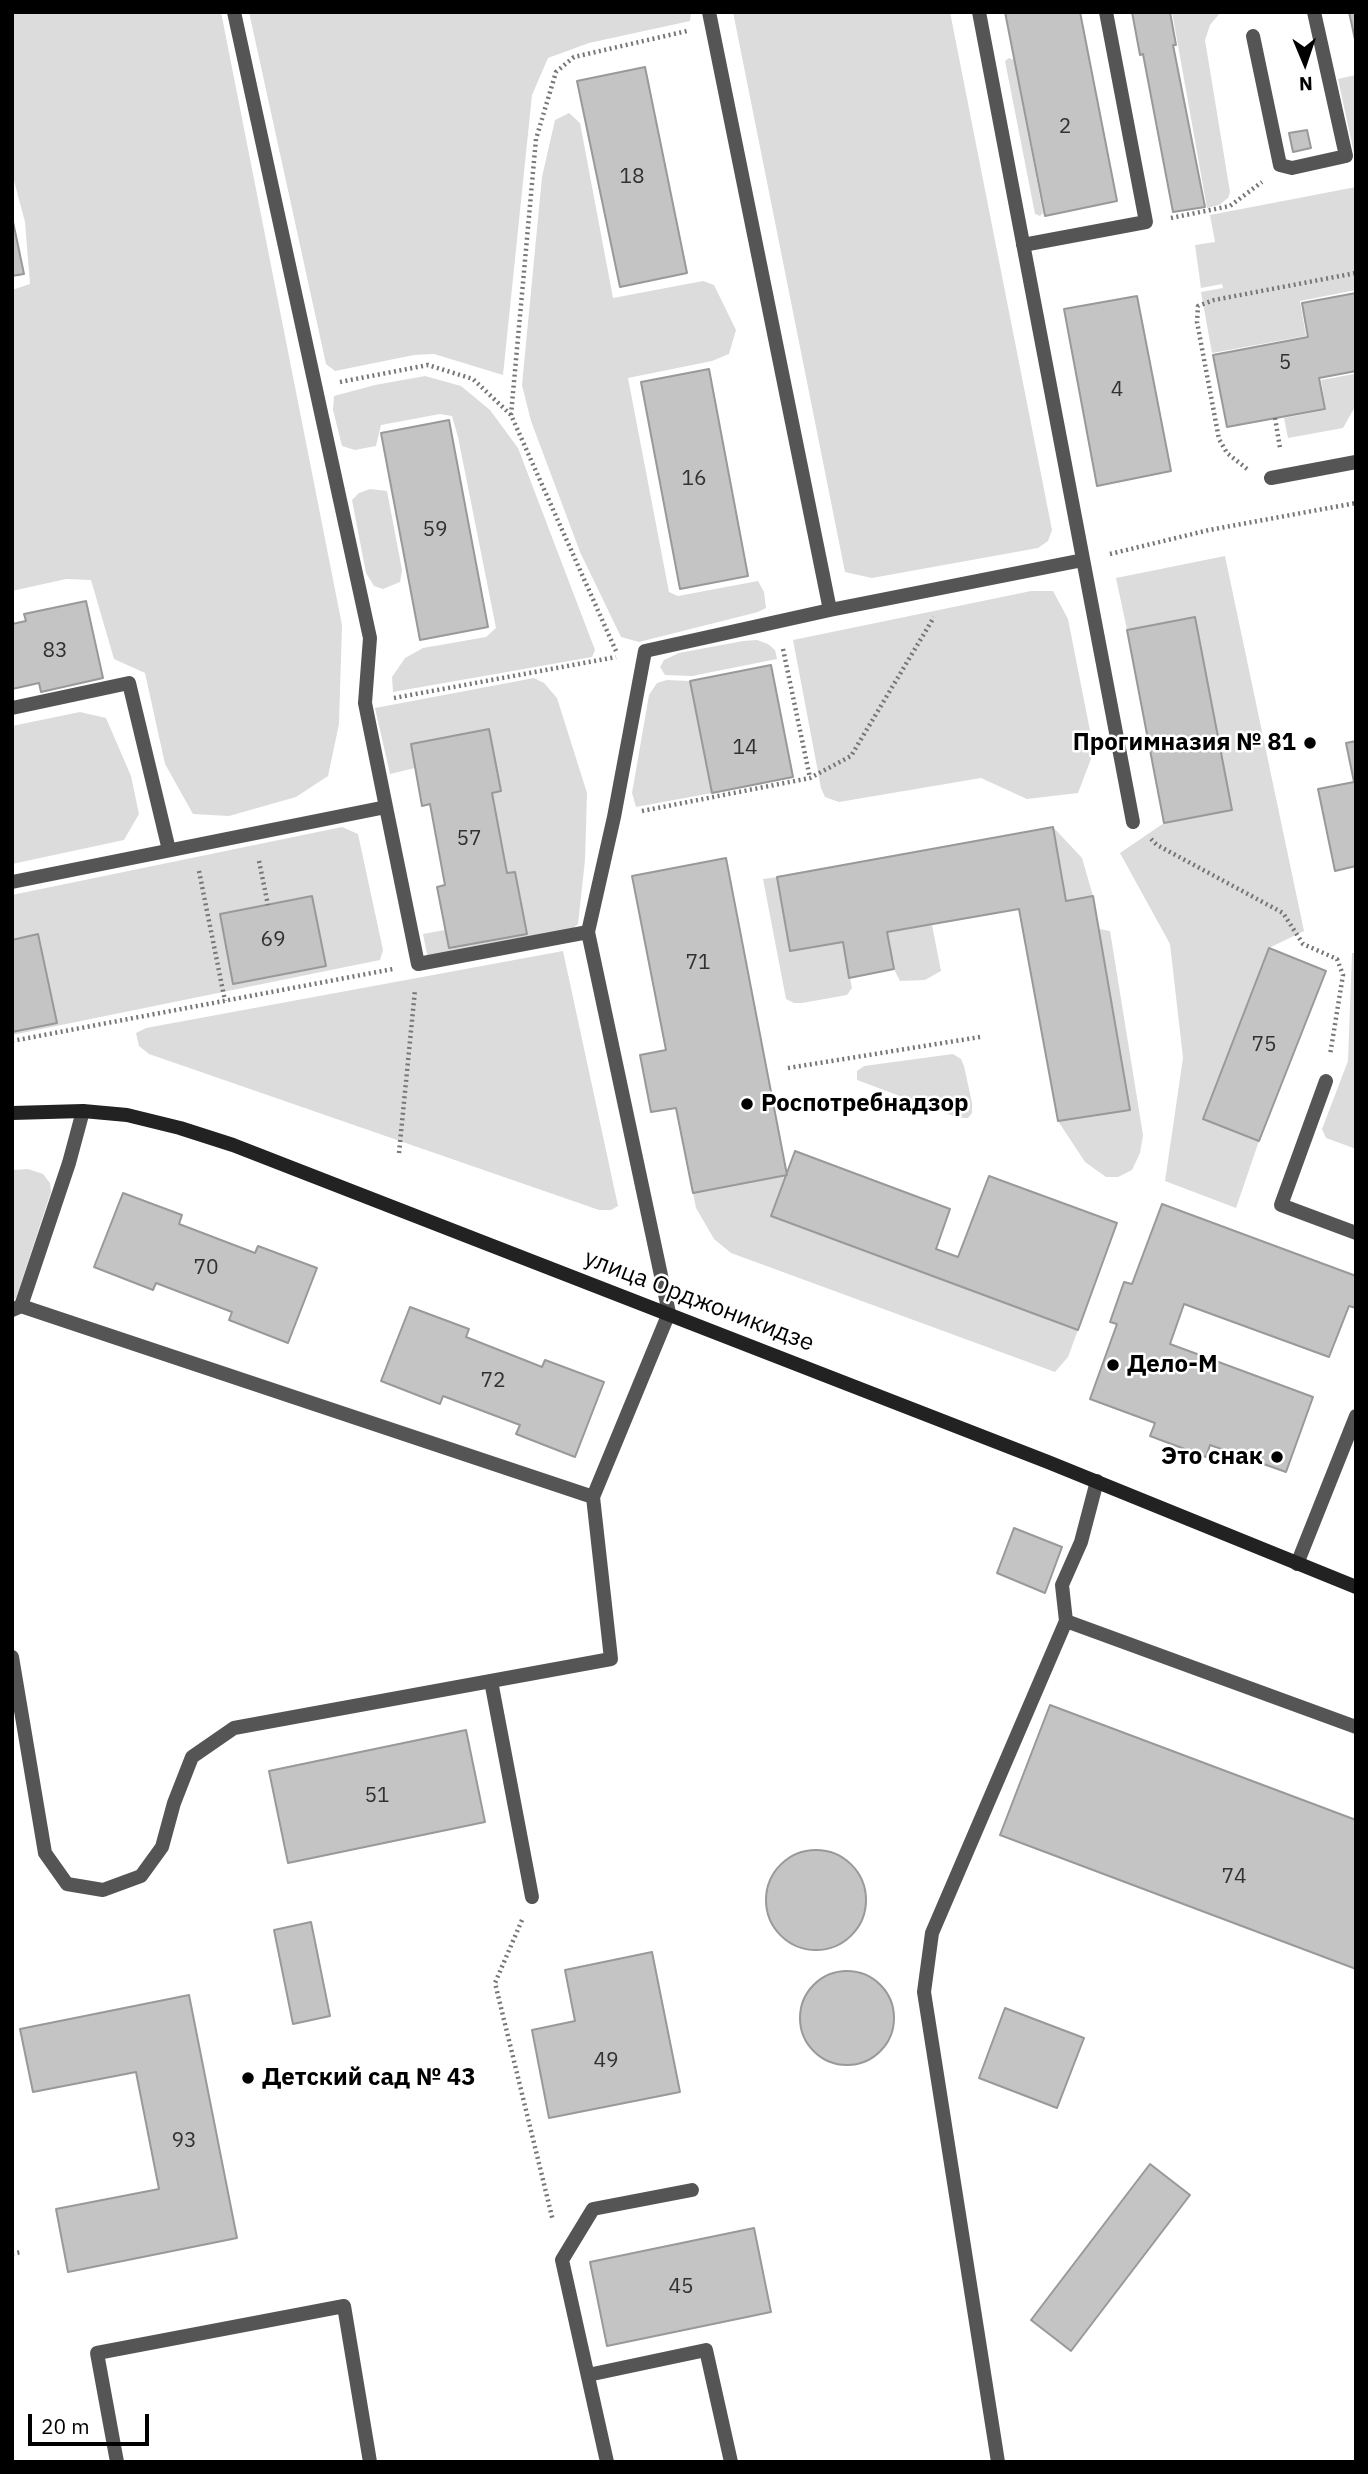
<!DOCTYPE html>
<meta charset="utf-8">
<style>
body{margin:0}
#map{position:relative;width:1368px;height:2474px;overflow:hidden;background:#fff;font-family:"IBM Plex Sans",sans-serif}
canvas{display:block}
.frame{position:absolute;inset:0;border:14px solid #000;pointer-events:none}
.north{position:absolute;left:1270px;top:28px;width:70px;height:70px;-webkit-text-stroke:5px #fff;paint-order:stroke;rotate:178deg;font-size:19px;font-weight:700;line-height:28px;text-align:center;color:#000}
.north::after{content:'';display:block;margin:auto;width:24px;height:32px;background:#000;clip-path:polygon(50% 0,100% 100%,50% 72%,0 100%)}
.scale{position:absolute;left:28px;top:2414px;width:121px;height:32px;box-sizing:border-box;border:4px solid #000;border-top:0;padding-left:9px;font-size:21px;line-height:24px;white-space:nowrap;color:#000;-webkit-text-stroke:5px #fff;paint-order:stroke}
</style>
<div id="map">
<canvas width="1368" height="2474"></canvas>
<div class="frame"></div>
<div class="north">N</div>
<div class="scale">20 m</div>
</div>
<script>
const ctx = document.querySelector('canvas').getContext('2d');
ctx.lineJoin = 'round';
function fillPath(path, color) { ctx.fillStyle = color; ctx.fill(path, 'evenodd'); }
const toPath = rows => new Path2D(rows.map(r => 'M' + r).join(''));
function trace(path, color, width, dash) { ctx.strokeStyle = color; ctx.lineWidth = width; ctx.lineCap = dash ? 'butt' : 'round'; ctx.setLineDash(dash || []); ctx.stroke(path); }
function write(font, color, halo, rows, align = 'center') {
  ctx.font = font + ' "IBM Plex Sans",sans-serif'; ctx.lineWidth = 5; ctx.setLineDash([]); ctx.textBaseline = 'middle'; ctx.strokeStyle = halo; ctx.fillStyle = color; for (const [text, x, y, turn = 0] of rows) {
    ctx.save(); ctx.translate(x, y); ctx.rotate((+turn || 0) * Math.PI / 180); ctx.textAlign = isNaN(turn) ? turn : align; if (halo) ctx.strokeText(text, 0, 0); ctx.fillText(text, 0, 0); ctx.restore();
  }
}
const green = toPath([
 [12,12,221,12,342,625,339,724,328,776,296,797,229,816,193,814,165,764,145,673,114,659,91,580,66,579,12,591,12,290,30,284,25,222,12,173],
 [249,12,691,12,690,21,589,43,548,58,532,95,503,375,434,354,414,355,335,371,326,364],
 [733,12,950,12,1052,530,1048,541,1038,548,872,578,845,572],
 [1172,12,1224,12,1220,13,1210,25,1205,40,1230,192,1228,198,1219,205,1207,208],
 [1009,58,1014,60,1043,213,1040,216,1035,214,1005,61],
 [1356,75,1356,158,1355,158,1338,79],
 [569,113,580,123,613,298,703,281,714,285,736,330,729,354,712,361,628,378,669,592,678,596,758,581,764,592,766,608,758,612,639,642,621,637,580,552,531,421,522,385,542,177,555,120],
 [1356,187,1356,290,1300,301,1306,336,1212,353,1201,292,1223,288,1222,284,1201,288,1195,245,1215,242,1210,215],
 [1354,374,1356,405,1343,428,1288,438,1284,418,1326,410,1321,380],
 [425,376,461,386,490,410,518,448,595,650,592,657,393,692,392,677,405,658,423,648,486,637,496,628,458,437,452,416,440,414,381,425,376,446,355,450,342,446,333,410,334,396,375,385],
 [370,489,387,491,402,570,400,582,383,589,374,586,366,573,352,500,359,493],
 [1225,556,1304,931,1269,948,1203,1118,1259,1141,1236,1208,1165,1181,1183,1058,1170,944,1120,853,1164,823,1232,810,1195,618,1127,630,1116,578],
 [1031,591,1053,591,1068,619,1094,751,1078,793,1027,799,981,778,839,802,825,797,821,788,793,640],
 [757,640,768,644,775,650,777,659,692,676,665,675,660,667,664,660,679,653,743,641],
 [534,678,544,683,557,698,587,793,585,860,578,924,570,931,428,959,423,934,445,930,449,948,527,933,515,872,507,873,492,793,501,791,489,730,411,744,415,768,390,774,375,708],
 [667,680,690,681,712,793,636,807,632,793,649,695,657,683],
 [80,712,106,718,131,776,139,814,124,840,12,864,12,726],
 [342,827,358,834,383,950,380,960,12,1035,12,895],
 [1053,827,1082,858,1093,896,1066,901],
 [777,877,790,951,843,942,852,988,847,995,802,1003,794,1003,786,999,763,879],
 [932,925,941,971,925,980,900,981,894,969,887,932],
 [1099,929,1110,931,1143,1135,1140,1153,1132,1170,1118,1177,1106,1177,1085,1162,1058,1121,1130,1110],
 [563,951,618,1206,611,1210,599,1210,149,1054,139,1046,136,1033,146,1028],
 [1352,953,1356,953,1356,1149,1326,1138,1322,1129,1348,1061],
 [953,1054,961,1059,964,1066,972,1103,972,1113,968,1118,959,1118,857,1080,857,1071,864,1066],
 [28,1169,43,1174,50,1183,51,1192,16,1298,12,1300,12,1170],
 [787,1175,772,1217,1078,1330,1068,1357,1055,1372,731,1253,714,1239,696,1208,693,1193]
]);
const building = toPath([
 [1005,12,1080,12,1117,201,1045,216,1005,12],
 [1132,12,1170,12,1176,45,1173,45,1205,207,1173,212,1143,54,1140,55,1132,12],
 [1349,12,1356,12,1356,44,1349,12],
 [645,67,687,273,620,287,577,81,645,67],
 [1307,130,1311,148,1293,152,1289,133,1307,130],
 [12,217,24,274,12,276,12,217],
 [1356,293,1356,371,1319,378,1325,409,1227,427,1213,355,1308,337,1302,303,1356,293],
 [1137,296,1171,471,1097,486,1064,309,1137,296],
 [709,369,748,576,680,589,641,382,709,369],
 [449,420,488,627,420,640,381,433,449,420],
 [86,601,103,678,41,692,39,683,12,689,12,624,26,621,24,614,86,601],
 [1195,617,1232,810,1164,823,1127,630,1195,617],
 [771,665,793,777,712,793,690,681,771,665],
 [489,729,501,791,492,793,507,873,515,872,527,934,449,948,437,887,445,885,430,804,422,806,411,744,489,729],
 [1356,741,1356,866,1335,871,1318,789,1354,782,1346,743,1356,741],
 [1053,827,1066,901,1093,896,1130,1110,1058,1121,1019,909,887,932,894,969,849,978,843,942,790,951,777,877,1053,827],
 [726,858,787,1175,693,1193,676,1108,651,1112,640,1055,666,1050,632,876,726,858],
 [312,896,326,966,233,984,220,914,312,896],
 [38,934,57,1023,12,1032,12,940,38,934],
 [1269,948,1326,971,1259,1141,1203,1119,1269,948],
 [795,1151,950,1209,936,1249,958,1257,989,1176,1117,1223,1078,1330,771,1216,795,1151],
 [123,1193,182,1215,179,1224,255,1253,258,1246,317,1268,288,1343,229,1320,232,1312,156,1283,153,1290,94,1267,123,1193],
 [1162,1204,1356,1276,1356,1308,1349,1306,1329,1357,1184,1304,1170,1344,1313,1397,1286,1472,1210,1445,1206,1457,1150,1436,1155,1423,1090,1399,1117,1324,1110,1322,1124,1282,1132,1284,1162,1204],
 [410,1307,469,1329,466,1337,542,1367,545,1360,604,1382,575,1457,516,1434,520,1425,443,1396,440,1404,381,1381,410,1307],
 [1014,1528,1062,1547,1045,1593,997,1573,1014,1528],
 [1050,1705,1356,1820,1356,1969,1000,1835,1050,1705],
 [466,1730,485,1822,288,1863,269,1771,466,1730],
 '766 1900a50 50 0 1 1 100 0a50 50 0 1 1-100 0Z',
 [311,1922,330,2016,293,2024,274,1930,311,1922],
 [652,1952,680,2092,549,2118,532,2030,575,2021,565,1970,652,1952],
 '800 2018a47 47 0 1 1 94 0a47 47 0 1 1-94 0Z',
 [189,1995,237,2238,68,2272,56,2209,159,2189,136,2072,33,2092,20,2029,189,1995],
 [1005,2008,1084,2038,1057,2108,979,2078,1005,2008],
 [1150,2164,1190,2195,1071,2351,1031,2320,1150,2164],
 [754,2228,771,2312,607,2346,590,2262,754,2228]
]);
const path = toPath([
 [1171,218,1230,206,1262,182],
 [340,382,428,365,473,379,511,415,616,651],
 [511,415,536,139,556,72,574,57,687,31],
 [1275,418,1280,448],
 [1247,469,1227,453,1219,439,1197,322,1198,306,1214,300,1356,273],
 [1110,554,1209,530,1356,503],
 [783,649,810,778],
 [394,698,616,657],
 [642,811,810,778,851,756,934,617],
 [1151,839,1157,845,1283,913,1303,944,1337,959,1343,975,1330,1055],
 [259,861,268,905],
 [199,871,225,1001],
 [12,1041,393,969],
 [788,1068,980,1037],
 [399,1153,415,990],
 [522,1920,495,1983,553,2221],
 [12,2254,21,2252]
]);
const lane = toPath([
 [234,12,370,638,365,703,386,807],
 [709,12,830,610],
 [979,12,1133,822],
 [1253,36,1280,165,1292,168,1346,156,1314,12],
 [1023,245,1146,222,1106,12],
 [1271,478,1356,462],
 [12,708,129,683,169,850],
 [12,882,386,807,418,964,588,932],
 [1326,1081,1281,1205,1356,1233],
 [21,1306,69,1163,83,1111],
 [12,1310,21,1306,593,1497],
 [1297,1564,1356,1416],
 [1066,1621,1356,1727],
 [12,1657,45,1853,67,1884,103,1890,141,1876,162,1847,174,1803,192,1757,234,1728,611,1659,593,1497,669,1313,588,932,614,817,645,651,830,610,1083,560],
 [491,1681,532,1897],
 [588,2375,706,2350,731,2462],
 [117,2462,97,2353,344,2306,370,2462],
 [607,2462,562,2260,593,2209,692,2190],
 [998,2462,924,1992,932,1933,1066,1621,1062,1585,1081,1542,1097,1481]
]);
const secondary = toPath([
 [12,1113,83,1111,127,1115,180,1128,233,1145,1048,1462,1356,1587]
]);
const markers = [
 [1310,743,7,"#000"],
 [747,1104,7,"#000"],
 [1113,1365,7,"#000"],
 [1277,1457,7,"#000"],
 [248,2078,7,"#000"]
];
const numberNames = [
 ["2",1065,127],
 ["18",632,177],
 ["5",1285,363],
 ["4",1117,390],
 ["16",694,479],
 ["59",435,530],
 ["83",55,651],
 ["14",745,748],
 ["57",469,839],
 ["69",273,940],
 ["71",698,963],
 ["75",1264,1045],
 ["70",206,1268],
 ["72",493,1381],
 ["51",377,1796],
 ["74",1234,1877],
 ["49",606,2061],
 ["93",184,2141],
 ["45",681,2287]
];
const poiNames = [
 ["Прогимназия № 81",1296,743,"right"],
 ["Роспотребнадзор",761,1104],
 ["Дело-М",1127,1365],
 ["Это снак",1263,1457,"right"],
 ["Детский сад № 43",262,2078]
];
const streetNames = [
 ["улица Орджоникидзе",699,1301,21]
];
fillPath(green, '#dcdcdc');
fillPath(building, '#c4c4c4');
trace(building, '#999', 2);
trace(path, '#777', 4.5, [2, 3.5]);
trace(lane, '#555', 14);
trace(secondary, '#222', 14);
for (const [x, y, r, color] of markers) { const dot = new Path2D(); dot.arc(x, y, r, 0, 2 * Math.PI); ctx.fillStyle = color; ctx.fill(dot); trace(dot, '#fff', 2.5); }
write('21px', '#313131', null, numberNames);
write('bold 24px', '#000', '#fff', poiNames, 'left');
write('24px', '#000', '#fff', streetNames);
</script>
